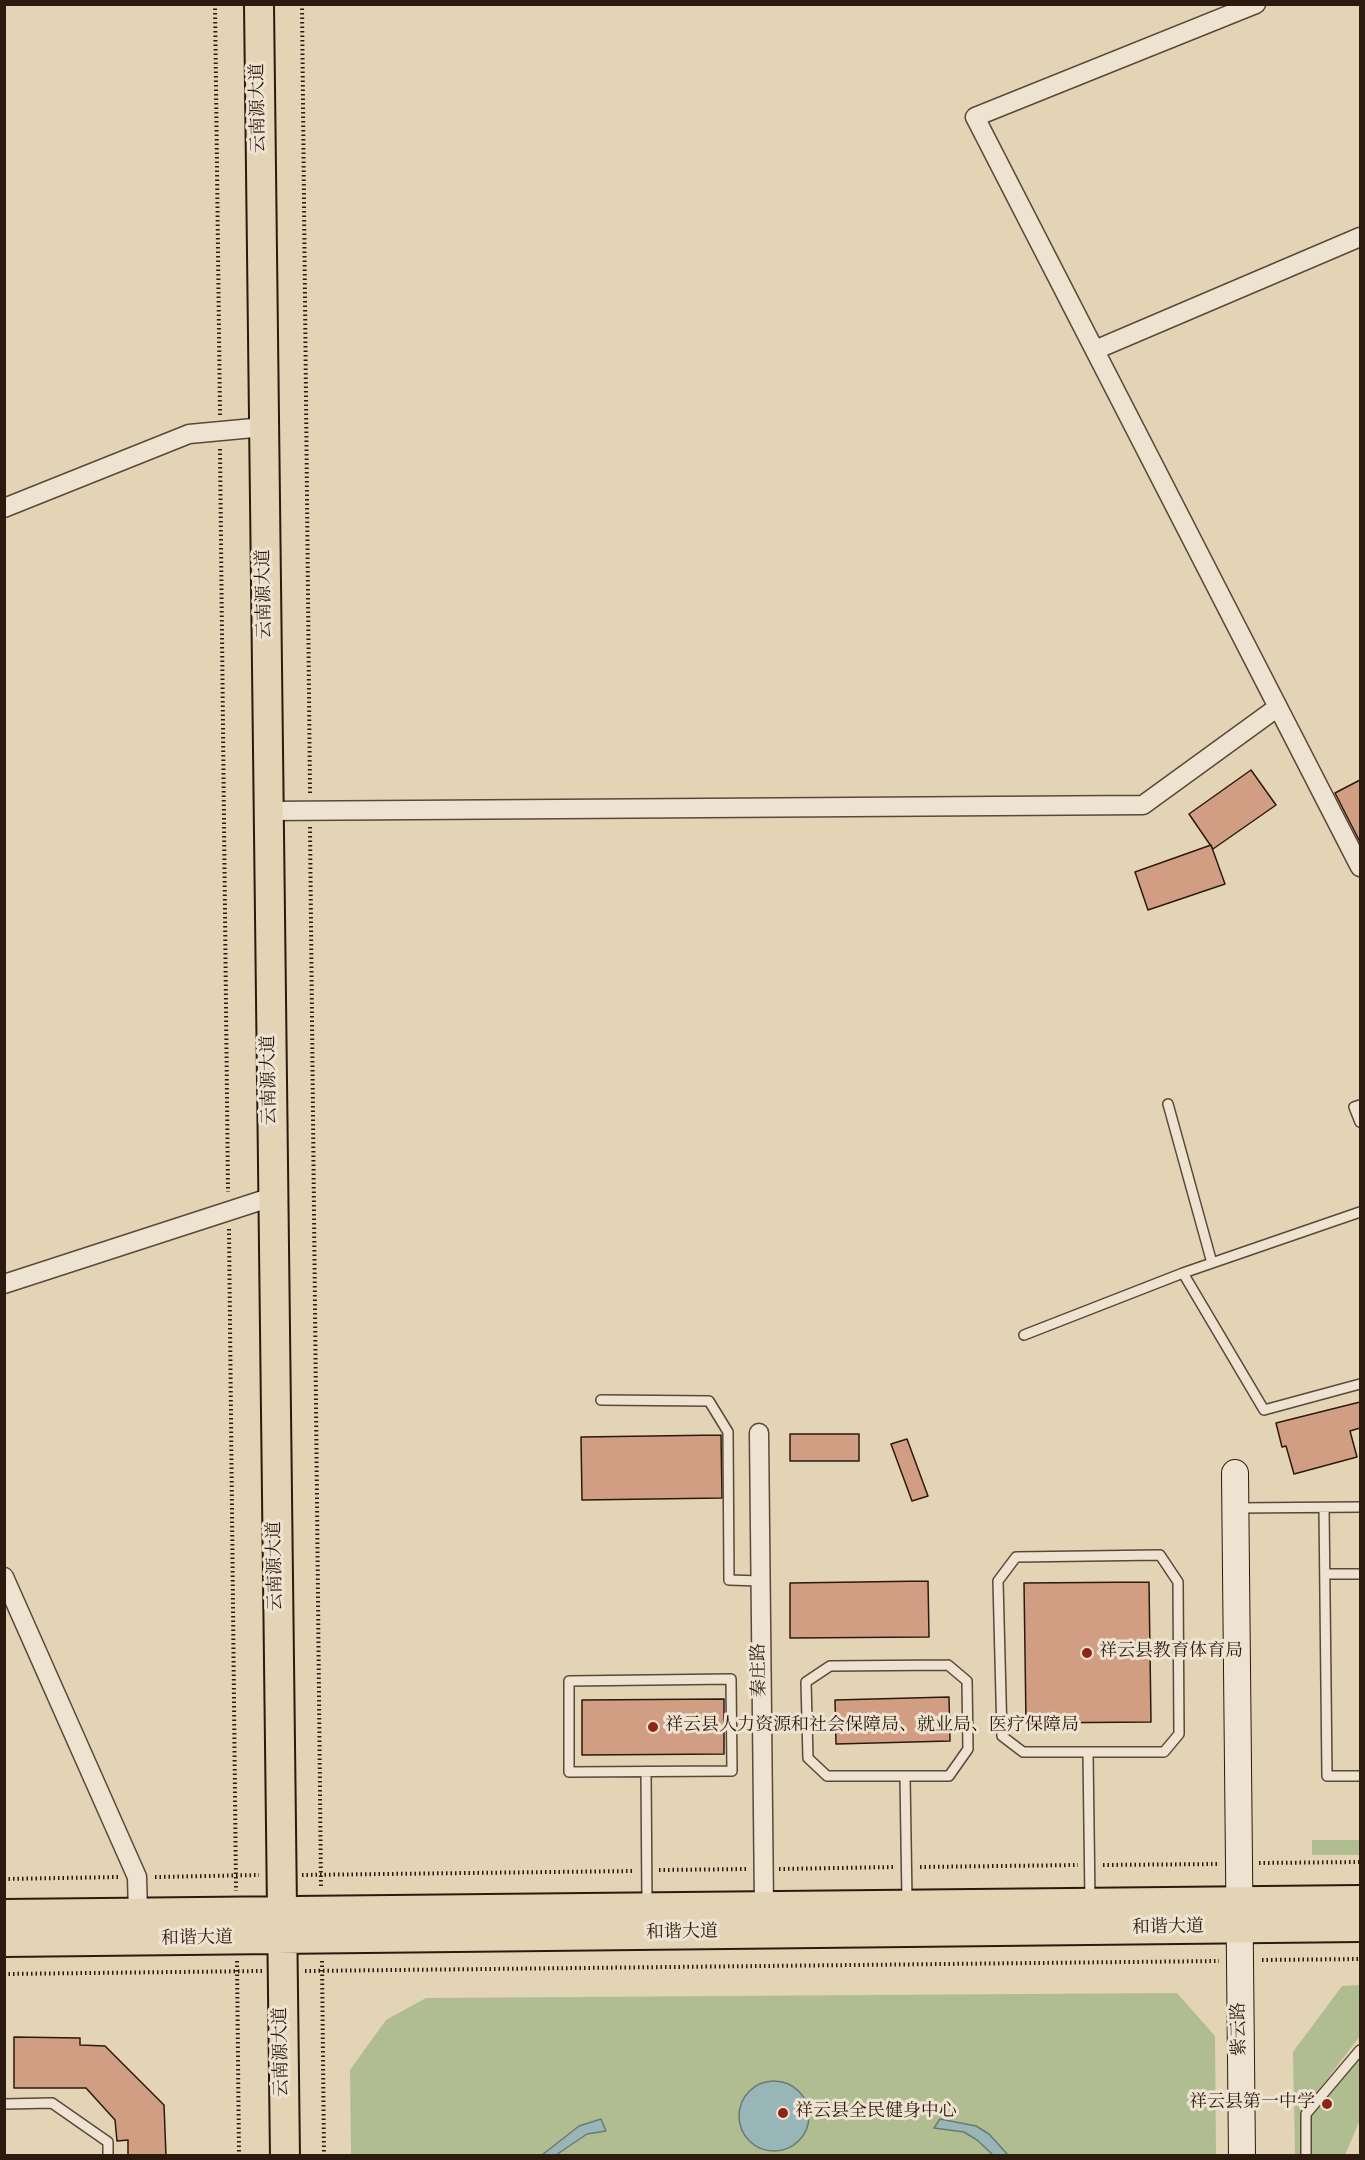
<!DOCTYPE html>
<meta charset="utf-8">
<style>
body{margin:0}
#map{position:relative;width:1365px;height:2160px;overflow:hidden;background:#e3d4b6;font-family:"Sorts Mill Goudy",serif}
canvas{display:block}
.frame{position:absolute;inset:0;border:6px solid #2c1a0e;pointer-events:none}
</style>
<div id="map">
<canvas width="1365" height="2160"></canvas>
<div class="frame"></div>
</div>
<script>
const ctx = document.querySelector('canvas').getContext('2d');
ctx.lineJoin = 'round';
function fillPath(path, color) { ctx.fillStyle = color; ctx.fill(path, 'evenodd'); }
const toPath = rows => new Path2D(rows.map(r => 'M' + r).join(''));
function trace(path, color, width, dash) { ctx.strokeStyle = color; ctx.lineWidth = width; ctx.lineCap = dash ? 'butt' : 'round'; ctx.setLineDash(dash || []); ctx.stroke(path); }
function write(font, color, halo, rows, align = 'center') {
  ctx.font = font + ' "Sorts Mill Goudy","Noto Serif SC",serif'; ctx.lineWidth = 6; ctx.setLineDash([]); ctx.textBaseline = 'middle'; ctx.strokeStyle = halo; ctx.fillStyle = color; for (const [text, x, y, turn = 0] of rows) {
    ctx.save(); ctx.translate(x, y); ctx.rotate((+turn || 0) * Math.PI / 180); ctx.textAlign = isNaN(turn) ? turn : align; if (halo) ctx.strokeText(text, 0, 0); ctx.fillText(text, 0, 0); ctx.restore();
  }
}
const green = toPath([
 [1312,1840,1360,1840,1360,1855,1312,1855],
 [1360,1985,1360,2036,1302,2112,1302,2155,1295,2155,1293,2052,1342,1986],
 [1177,1993,1215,2036,1216,2155,351,2155,350,2070,386,2020,426,1998],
 [1360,2052,1360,2155,1360,2120,1345,2155,1308,2156,1310,2119,1314,2111]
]);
const water = toPath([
 '739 2116a35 35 0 1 1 70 0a35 35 0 1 1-70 0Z',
 [601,2119,606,2131,587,2134,556,2155,542,2155,579,2126,601,2119],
 [940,2119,976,2126,989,2134,1008,2155,993,2155,977,2140,964,2132,934,2128,940,2119]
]);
const building = toPath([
 [1251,770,1276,805,1213,849,1189,814,1251,770],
 [1360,780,1360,842,1335,793,1360,780],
 [1211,845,1225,884,1148,910,1135,872,1211,845],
 [1360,1402,1360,1428,1350,1431,1357,1457,1294,1474,1286,1446,1282,1447,1276,1423,1360,1402],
 [790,1434,859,1434,859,1461,790,1461,790,1434],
 [721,1435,722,1498,582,1500,581,1437,721,1435],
 [907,1439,928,1496,912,1501,891,1444,907,1439],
 [928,1581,929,1637,790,1638,790,1583,928,1581],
 [1149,1582,1151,1722,1026,1723,1024,1583,1149,1582],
 [949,1697,950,1741,836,1744,835,1700,949,1697],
 [724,1699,724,1754,582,1755,582,1700,724,1699],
 [14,2037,80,2038,80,2045,105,2046,164,2105,166,2156,128,2156,128,2140,117,2141,115,2120,86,2088,14,2088,14,2037]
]);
const path = toPath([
 [215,4,220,415],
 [302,4,310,793],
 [220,449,228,1192],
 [310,827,321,1888],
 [229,1229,236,1891],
 [1259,1863,1360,1862],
 [1103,1865,1219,1864],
 [920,1867,1078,1865],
 [779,1869,895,1867],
 [659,1870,748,1869],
 [302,1875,634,1871],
 [155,1877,259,1875],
 [4,1879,118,1877],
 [1262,1960,1360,1959],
 [237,1961,239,2156],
 [322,1961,324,2156],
 [305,1971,1219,1961],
 [4,1974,262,1971]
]);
const lane = toPath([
 [1168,1104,1212,1263],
 [1360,1105,1354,1107,1360,1122],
 [1183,1273,1264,1410,1360,1384],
 [1024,1335,1183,1273,1360,1212],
 [601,1400,709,1401,728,1432,729,1580,760,1581],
 [1237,1508,1360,1507],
 [1324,1508,1327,1776,1360,1776],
 [1160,1555,1178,1582,1179,1734,1164,1752,1023,1752,1002,1736,998,1581,1016,1557,1160,1555],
 [1325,1574,1360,1574],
 [948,1665,967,1681,968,1749,949,1776,827,1776,808,1758,806,1682,830,1666,948,1665],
 [731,1679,732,1771,569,1772,569,1681,731,1679],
 [1088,1753,1090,1901],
 [646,1772,647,1904],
 [905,1777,907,1900],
 [4,2104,52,2103,108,2142,108,2156],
 [1306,2156,1306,2114,1360,2050]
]);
const street = toPath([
 [1256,4,975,117,1360,867],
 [1095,350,1360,237],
 [4,508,189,434,264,427],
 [268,811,1143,805,1278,707],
 [4,1284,272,1197],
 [759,1433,764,1906],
 [4,1577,137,1877,138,1913]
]);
const secondary = toPath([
 [1235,1473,1242,2156]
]);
const primary = toPath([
 [259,4,285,2156],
 [4,1914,1360,1900],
 [4,1942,1360,1927]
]);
const markers = [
 [1087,1653,6,"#8f2418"],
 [653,1727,6,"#8f2418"],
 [1327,2104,6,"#8f2418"],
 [783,2113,6,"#8f2418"]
];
const streetNames = [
 ["云南源大道",260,108,-91],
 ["云南源大道",266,594,-91],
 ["云南源大道",271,1080,-91],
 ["云南源大道",277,1566,-91],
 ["秦庄路",761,1670,-91],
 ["和谐大道",1168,1929,-1],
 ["和谐大道",682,1934,-1],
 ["和谐大道",197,1940,-1],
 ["紫云路",1241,2029,-91],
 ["云南源大道",283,2052,-91]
];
const poiNames = [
 ["祥云县教育体育局",1099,1653],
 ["祥云县人力资源和社会保障局、就业局、医疗保障局",665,1727],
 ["祥云县第一中学",1315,2104,"right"],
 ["祥云县全民健身中心",795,2113]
];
fillPath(green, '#afbd91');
fillPath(water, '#98b6b7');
trace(water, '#6d7873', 1.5);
fillPath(building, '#d29e83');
trace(building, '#2c1a0e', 1.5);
trace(lane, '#5a4838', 12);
trace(street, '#5a4838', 21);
trace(secondary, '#2c1a0e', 28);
trace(primary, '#2c1a0e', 32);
trace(path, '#2c1a0e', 4, [1.5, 3]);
trace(lane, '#ede3d0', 9);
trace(street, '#ede3d0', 18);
trace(secondary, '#ede3d0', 26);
trace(primary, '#e3d4b6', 28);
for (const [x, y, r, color] of markers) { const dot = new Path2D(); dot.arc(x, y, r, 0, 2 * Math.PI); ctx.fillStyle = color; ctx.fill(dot); trace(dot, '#ede3d0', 2); }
write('18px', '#2c1a0e', '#ede3d0', streetNames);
write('18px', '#2c1a0e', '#ede3d0', poiNames, 'left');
</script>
